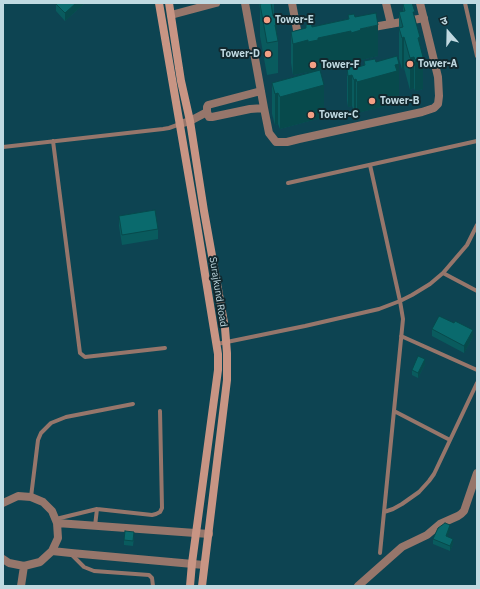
<!DOCTYPE html>
<meta charset="utf-8">
<style>
body{margin:0}
#map{position:relative;width:480px;height:589px;overflow:hidden;background:#0d4452;font-family:"IBM Plex Sans","Noto Sans Devanagari",sans-serif}
canvas{display:block}
.frame{position:absolute;inset:0;border:4px solid #c0d9e1;pointer-events:none}
.north{position:absolute;left:428px;top:12px;width:40px;height:40px;-webkit-text-stroke:3px #12282e;paint-order:stroke;rotate:340deg;font-size:11px;font-weight:700;line-height:16px;text-align:center;color:#c0d9e1}
.north::after{content:'';display:block;margin:auto;width:14px;height:18px;background:#c0d9e1;clip-path:polygon(50% 0,100% 100%,50% 72%,0 100%)}
</style>
<div id="map">
<canvas width="480" height="589"></canvas>
<div class="frame"></div>
<div class="north">उ</div>
</div>
<script>
const ctx = document.querySelector('canvas').getContext('2d');
ctx.lineJoin = 'round';
const toPath = rows => new Path2D(rows.map(r => 'M' + r).join(''));
function trace(path, color, width, dash) { ctx.strokeStyle = color; ctx.lineWidth = width; ctx.lineCap = dash ? 'butt' : 'round'; ctx.setLineDash(dash || []); ctx.stroke(path); }
function fillPath(path, color) { ctx.fillStyle = color; ctx.fill(path, 'evenodd'); }
function write(font, color, halo, rows, align = 'center') {
  ctx.font = font + ' "IBM Plex Sans",sans-serif'; ctx.lineWidth = 4; ctx.setLineDash([]); ctx.textBaseline = 'middle'; ctx.strokeStyle = halo; ctx.fillStyle = color; for (const [text, x, y, turn = 0] of rows) {
    ctx.save(); ctx.translate(x, y); ctx.rotate((+turn || 0) * Math.PI / 180); ctx.textAlign = isNaN(turn) ? turn : align; if (halo) ctx.strokeText(text, 0, 0); ctx.fillText(text, 0, 0); ctx.restore();
  }
}
const lane = toPath([
 [465,3,477,56],
 [53,141,80,353,85,357,165,348],
 [3,147,163,129,169,128,180,124],
 [370,165,400,301,403,319,380,553],
 [288,183,477,141],
 [443,273,477,291],
 [401,336,477,370],
 [217,344,305,326,379,309,400,301,412,295,430,284,443,273,467,245,477,225],
 [394,411,450,440],
 [31,497,38,440,41,433,51,423,66,417,133,404],
 [384,512,393,509,402,504,419,492,429,481,434,474,477,383],
 [56,519,97,509,152,515,156,514,160,512,162,508,160,411],
 [95,526,97,509],
 [71,554,84,567,94,571,149,575,152,578,153,586]
]);
const street = toPath([
 [245,3,264,108,269,133,276,142,287,142,299,139,422,112,434,108,438,104,439,96,438,77,420,3],
 [292,3,297,30,299,36,302,38],
 [386,3,391,24],
 [171,15,216,3],
 [368,28,424,18],
 [261,91,208,105,207,107,207,112,209,117,212,117,250,109,264,108],
 [180,124,190,121,207,112],
 [3,503,18,496,31,497,43,502,52,511,57,523,58,538,52,551,40,562,24,566,9,563,3,559],
 [57,523,209,534],
 [52,551,71,553,204,565],
 [21,586,24,566],
 [358,586,402,547,427,535,440,524,458,516,461,514,464,511,477,473]
]);
const secondary = toPath([
 [159,3,196,219,218,354,218,370,192,563,190,586],
 [169,3,181,81,190,121,204,211,225,328,227,353,227,380,202,586]
]);
const wall = toPath([
 [85,3,65,21,56,11,56,4],
 [259,3,274,3,274,15,278,41,278,73,267,75,260,36,260,9],
 [403,4,415,17,420,46,423,89,415,91,414,88,410,90,404,68,402,69,399,59,399,12,403,11],
 [348,15,355,17,378,56,361,60,361,62,351,64,351,62,318,70,324,117,280,129,278,124,275,125,272,114,272,83,308,73,308,72,293,75,291,63,291,32,306,28,306,25,312,27,348,19],
 [364,61,376,62,399,95,397,96,397,103,357,113,356,111,354,111,352,106,348,107,347,100,347,68,355,68,364,66],
 [119,216,158,229,158,239,122,245,119,226],
 [454,323,473,337,464,353,432,336,432,329],
 [425,364,418,378,412,375,412,370],
 [450,530,447,536,453,544,450,551,433,544,433,539],
 [134,537,133,546,124,545,124,540]
]);
const shadedWall = toPath([
 [76,3,85,3,65,21,65,13],
 [277,24,277,41,275,25],
 [378,25,378,56,361,60,361,62,351,64,351,33,360,29],
 [351,31,351,62,318,70,318,71,308,73,308,42,318,38],
 [404,37,404,68,402,69,402,38],
 [420,37,420,58,423,57,423,89,415,91,415,60,418,38],
 [308,40,308,72,293,75,293,44],
 [414,57,414,88,410,90,410,58],
 [399,64,399,95,397,96,397,103,357,113,357,82],
 [352,75,352,106,348,107,348,76],
 [356,79,356,111,354,111,354,80],
 [324,85,324,117,280,129,280,97],
 [278,93,278,124,275,125,275,94],
 [473,330,473,337,464,353,464,346],
 [425,359,425,364,418,378,418,373],
 [450,525,450,530,446,540,446,536],
 [453,539,453,544,450,551,450,546]
]);
const building = toPath([
 [57,3,76,3,65,13,56,4,57,3],
 [265,3,271,3,273,16,276,15,277,24,275,25,278,41,267,43,260,4,265,3],
 [408,3,412,3,415,12,413,12,420,37,418,38,423,57,415,60,414,57,410,58,404,37,402,38,399,28,403,27,399,12,405,11,403,4,408,3],
 [376,13,378,25,360,29,361,30,351,33,351,31,318,38,318,40,308,42,308,40,293,44,291,32,306,28,306,25,311,23,312,27,349,19,348,15,354,14,355,17,376,13],
 [397,56,399,64,395,65,397,71,357,82,356,79,354,80,352,75,348,76,347,68,354,66,355,68,365,65,364,61,375,59,376,62,397,56],
 [320,70,324,85,280,97,278,93,275,94,272,83,320,70],
 [155,210,158,229,122,235,119,216,155,210],
 [439,316,454,323,455,321,473,330,464,346,432,329,439,316],
 [418,356,425,359,418,373,412,370,418,356],
 [445,523,450,525,446,536,453,539,450,546,433,539,438,528,445,523],
 [125,531,134,532,133,541,124,540,125,531]
]);
const markers = [
 [267,20,4,"#f39f84"],
 [268,54,4,"#f39f84"],
 [410,64,4,"#f39f84"],
 [313,65,4,"#f39f84"],
 [372,101,4,"#f39f84"],
 [311,115,4,"#f39f84"]
];
const poiNames = [
 ["Tower-E",275,20],
 ["Tower-D",260,54,"right"],
 ["Tower-A",418,64],
 ["Tower-F",321,65],
 ["Tower-B",380,101],
 ["Tower-C",319,115]
];
const streetNames = [
 ["Surajkund Road",218,292,81]
];
trace(lane, '#96766b', 4);
trace(street, '#96766b', 8);
trace(secondary, '#c89584', 8);
fillPath(wall, '#095b5e');
fillPath(shadedWall, '#074a4c');
fillPath(building, '#0a6a6d');
trace(building, '#074a4c', 1);
for (const [x, y, r, color] of markers) { const dot = new Path2D(); dot.arc(x, y, r, 0, 2 * Math.PI); ctx.fillStyle = color; ctx.fill(dot); trace(dot, '#12282e', 1.5); }
write('bold 10px', '#c0d9e1', '#12282e', poiNames, 'left');
write('10px', '#c0d9e1', '#12282e', streetNames);
</script>
